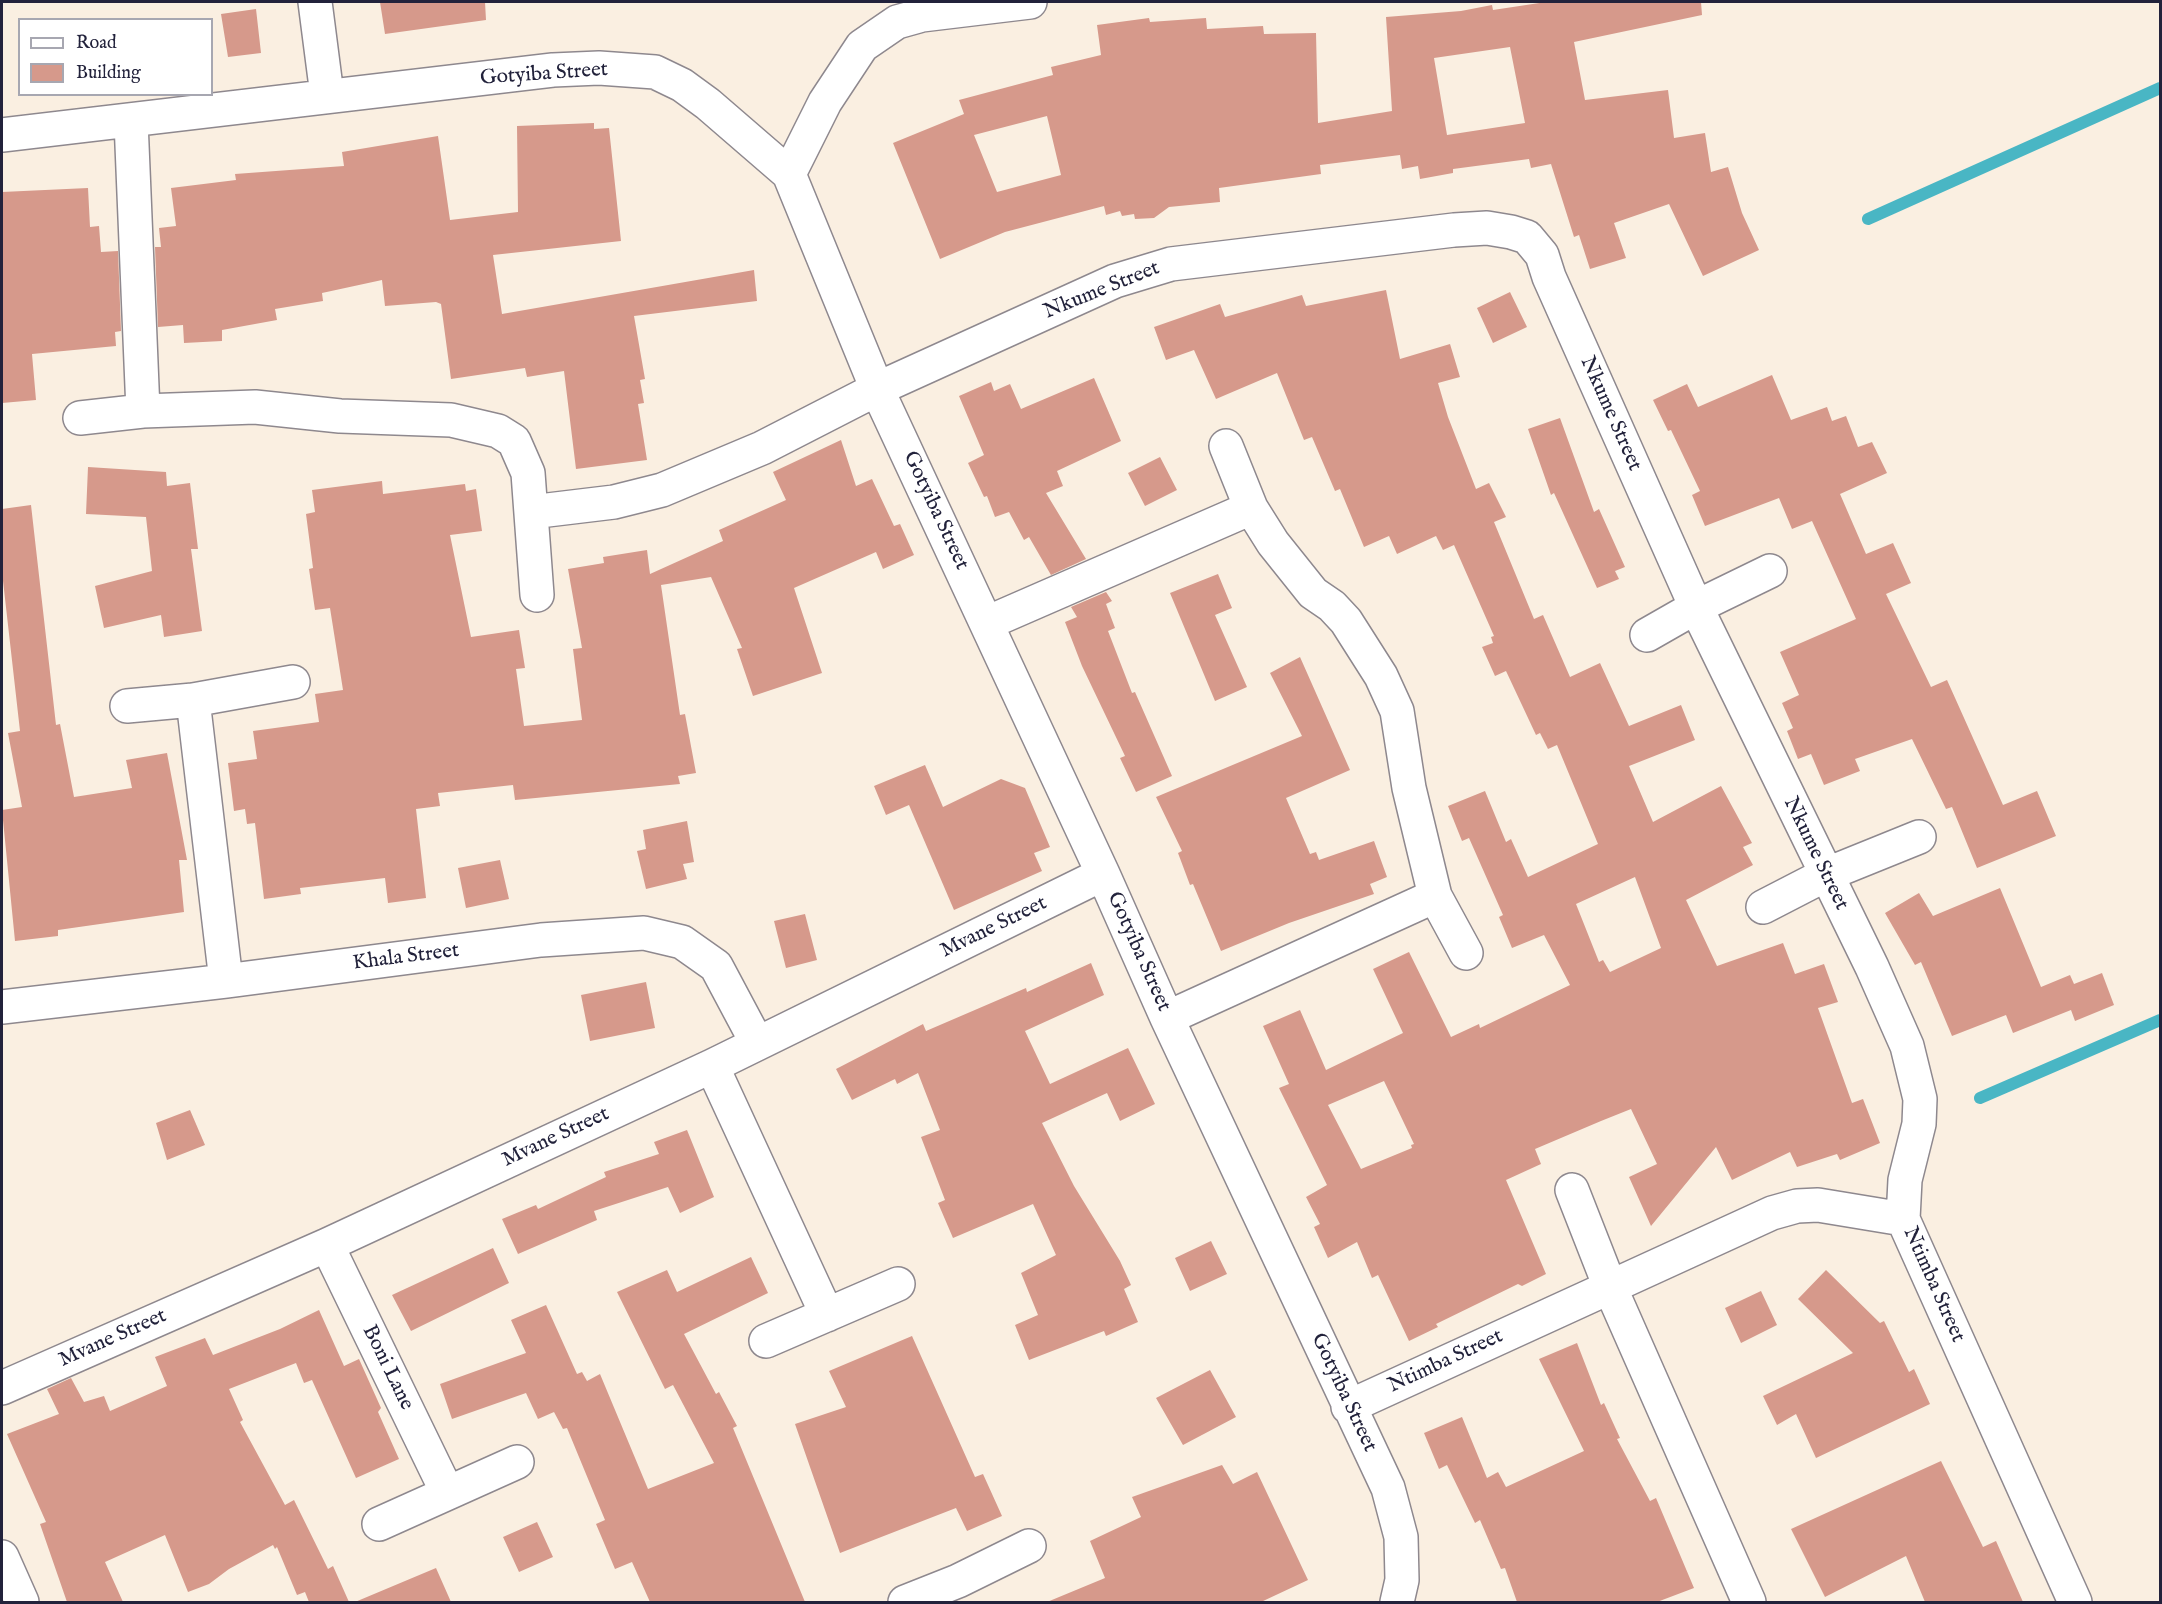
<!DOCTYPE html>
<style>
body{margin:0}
#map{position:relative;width:2162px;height:1604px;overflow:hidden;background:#faefe1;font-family:"IM FELL English",serif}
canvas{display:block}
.frame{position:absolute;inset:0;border:3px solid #22223b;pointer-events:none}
.legend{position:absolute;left:18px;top:18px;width:195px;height:78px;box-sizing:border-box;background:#fff;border:2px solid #a7a7b1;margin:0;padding:8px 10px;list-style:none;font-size:18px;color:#22223b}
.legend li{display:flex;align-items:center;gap:12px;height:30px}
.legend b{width:30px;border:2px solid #a7a7b1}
</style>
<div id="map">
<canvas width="2162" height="1604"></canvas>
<div class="frame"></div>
<ul class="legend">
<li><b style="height:8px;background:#fff"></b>Road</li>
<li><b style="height:16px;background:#d6998b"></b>Building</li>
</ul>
</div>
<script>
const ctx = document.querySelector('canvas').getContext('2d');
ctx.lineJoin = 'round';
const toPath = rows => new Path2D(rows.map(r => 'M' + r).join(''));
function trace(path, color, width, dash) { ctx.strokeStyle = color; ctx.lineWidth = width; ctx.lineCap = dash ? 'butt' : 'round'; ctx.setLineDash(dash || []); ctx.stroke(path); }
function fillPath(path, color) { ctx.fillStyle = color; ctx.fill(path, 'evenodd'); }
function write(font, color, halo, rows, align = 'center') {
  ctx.font = font + ' "IM FELL English",serif'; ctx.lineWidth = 5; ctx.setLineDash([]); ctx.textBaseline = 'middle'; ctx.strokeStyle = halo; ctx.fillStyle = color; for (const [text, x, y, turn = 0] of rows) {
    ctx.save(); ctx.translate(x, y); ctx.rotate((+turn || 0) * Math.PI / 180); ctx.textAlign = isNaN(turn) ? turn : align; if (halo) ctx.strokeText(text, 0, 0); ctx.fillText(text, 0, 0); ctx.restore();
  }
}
const stream = toPath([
 [1868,219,2160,88],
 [1980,1098,2160,1020]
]);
const building = toPath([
 [380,2,485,2,486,20,385,34],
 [1546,2,1701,2,1702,15,1574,42,1585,100,1668,90,1674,138,1705,133,1711,172,1728,167,1742,213,1759,250,1703,276,1669,204,1614,223,1626,258,1590,269,1579,235,1574,237,1551,164,1531,168,1529,159,1453,169,1453,173,1420,179,1418,166,1402,169,1400,155,1320,165,1321,174,1219,188,1220,202,1169,207,1154,218,1135,219,1134,214,1122,216,1120,211,1106,215,1104,206,1005,232,940,259,893,143,964,114,959,100,1053,75,1051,67,1101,55,1097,25,1149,18,1150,22,1206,18,1207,29,1263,26,1264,34,1316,33,1318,123,1392,111,1386,17,1461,11,1492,5,1493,10],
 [1510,47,1525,123,1447,135,1434,58],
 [1047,116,1061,175,997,192,974,135],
 [256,9,261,53,228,57,221,14],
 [594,123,594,129,609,128,621,241,493,255,502,314,754,270,757,301,634,316,645,379,640,380,644,403,638,404,647,460,576,469,564,371,527,377,525,368,451,379,441,304,436,302,385,306,382,280,322,293,323,301,275,309,277,320,222,330,222,341,184,343,183,325,158,327,155,247,161,247,159,228,176,226,171,188,236,180,235,174,344,166,342,152,438,136,450,220,518,212,517,126],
 [88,188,90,227,99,226,101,252,118,251,121,331,115,332,116,346,32,354,36,400,2,403,2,192],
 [1386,290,1400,359,1450,344,1460,377,1438,383,1448,417,1476,489,1489,483,1506,517,1494,522,1534,619,1543,615,1570,677,1600,663,1629,726,1681,705,1695,740,1629,766,1653,822,1721,786,1752,843,1743,847,1753,865,1686,900,1717,966,1783,943,1795,974,1824,964,1838,1002,1818,1008,1852,1103,1863,1099,1880,1143,1840,1160,1837,1154,1797,1167,1790,1152,1732,1180,1716,1147,1651,1226,1629,1177,1657,1164,1631,1109,1601,1121,1535,1149,1541,1164,1506,1180,1546,1274,1522,1286,1518,1284,1436,1324,1438,1327,1409,1341,1378,1275,1372,1278,1357,1242,1328,1258,1314,1227,1320,1224,1306,1197,1327,1185,1279,1088,1289,1084,1263,1026,1300,1010,1326,1070,1403,1033,1373,969,1409,952,1451,1037,1479,1024,1480,1028,1570,985,1544,935,1512,948,1499,917,1503,915,1469,838,1462,841,1448,806,1485,791,1506,842,1511,839,1528,877,1598,844,1557,745,1548,749,1540,733,1536,735,1506,671,1495,676,1482,647,1493,643,1491,637,1494,636,1454,545,1443,550,1436,536,1397,554,1389,536,1364,547,1340,489,1335,491,1312,437,1304,440,1277,373,1216,399,1194,350,1166,360,1154,327,1220,304,1225,317,1302,295,1306,306],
 [1635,877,1661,948,1610,972,1603,960,1599,962,1576,904],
 [1384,1081,1414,1144,1411,1145,1412,1148,1361,1169,1328,1105],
 [1510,292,1527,327,1493,343,1477,308],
 [1772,375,1791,420,1827,407,1832,421,1846,416,1858,447,1872,442,1887,473,1840,494,1866,554,1893,543,1911,583,1886,594,1931,687,1947,680,2003,805,2037,791,2056,836,1977,868,1952,807,1946,809,1912,739,1855,759,1860,771,1824,785,1811,754,1798,759,1787,731,1793,728,1782,703,1799,695,1780,652,1856,619,1812,521,1792,529,1779,498,1705,526,1692,495,1700,491,1671,430,1668,431,1653,400,1687,384,1698,407],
 [1094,378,1121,441,1057,471,1063,486,1046,493,1086,559,1051,575,1029,537,1024,540,1009,512,995,517,987,496,984,497,968,463,984,455,959,396,991,382,994,391,1010,384,1021,409],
 [1560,418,1594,512,1599,509,1625,567,1615,571,1619,579,1597,588,1554,493,1551,495,1528,429],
 [841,440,856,486,872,479,894,526,900,524,914,555,883,569,876,552,794,588,822,673,753,696,737,649,742,648,711,577,661,585,680,715,685,714,696,773,678,776,680,784,515,800,513,785,438,793,440,806,416,809,426,898,388,903,385,878,300,888,301,894,264,899,255,823,247,824,245,809,234,811,228,763,257,759,253,731,319,722,315,694,343,690,330,608,315,610,309,569,313,568,306,514,315,512,312,490,382,481,383,494,465,484,466,491,476,489,482,531,450,535,471,637,519,630,525,668,516,669,524,726,582,720,573,649,582,648,568,569,604,563,603,557,647,550,650,574,723,541,719,530,786,500,773,472],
 [1160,457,1177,490,1145,506,1128,473],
 [88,467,166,472,167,486,190,483,198,549,191,549,202,631,164,637,161,615,104,628,95,586,152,571,146,517,86,514],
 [31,505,56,725,60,724,74,797,132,788,126,760,167,753,187,860,179,860,184,912,58,930,58,936,15,941,2,810,22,807,8,733,20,731,2,572,2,509],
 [1218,574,1232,608,1215,615,1247,687,1215,701,1170,593],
 [1106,592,1112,601,1106,604,1115,628,1108,631,1132,693,1135,692,1172,776,1136,792,1120,758,1125,756,1082,666,1065,622,1077,617,1071,607],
 [1300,657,1350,770,1286,798,1310,854,1316,852,1319,860,1374,841,1387,877,1370,884,1374,894,1289,923,1221,951,1193,884,1190,885,1178,853,1182,851,1156,797,1302,736,1270,673],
 [925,765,943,807,1001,779,1025,788,1050,847,1034,853,1042,871,954,910,909,805,886,815,874,786],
 [687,821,694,862,683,864,687,879,646,889,637,851,646,849,643,830],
 [500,860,509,899,466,908,458,868],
 [2000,888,2041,987,2070,975,2074,984,2102,973,2114,1005,2075,1021,2071,1010,2013,1033,2006,1015,1952,1036,1921,962,1915,965,1885,913,1919,893,1933,916],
 [805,914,817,960,786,968,774,921],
 [1091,963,1104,995,1025,1031,1050,1084,1128,1048,1155,1104,1120,1121,1107,1093,1042,1123,1074,1186,1120,1261,1131,1285,1124,1289,1138,1322,1106,1336,1104,1331,1029,1360,1015,1325,1038,1315,1021,1273,1056,1255,1033,1204,953,1238,938,1203,945,1200,921,1137,940,1130,918,1073,897,1084,895,1079,852,1100,836,1069,923,1024,926,1031,1026,988,1027,992],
 [646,982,655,1028,590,1041,581,995],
 [190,1110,205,1145,167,1160,156,1123],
 [687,1130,714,1197,680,1213,668,1187,594,1211,597,1220,518,1254,502,1219,536,1205,538,1209,606,1177,604,1172,659,1154,654,1142],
 [1211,1241,1227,1274,1190,1291,1175,1258],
 [493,1248,509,1283,411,1331,392,1295],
 [751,1257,768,1293,684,1334,716,1394,719,1392,737,1426,733,1428,805,1602,650,1602,632,1562,615,1569,596,1524,605,1520,567,1428,563,1429,554,1412,538,1419,526,1393,452,1419,440,1384,526,1353,511,1320,546,1305,577,1374,582,1372,587,1381,600,1374,648,1489,714,1463,673,1385,665,1389,617,1292,667,1270,677,1292],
 [1826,1270,1880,1323,1884,1321,1909,1372,1914,1369,1930,1404,1816,1458,1796,1414,1777,1425,1763,1396,1853,1353,1798,1299],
 [1761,1291,1777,1325,1741,1343,1725,1308],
 [319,1310,344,1366,359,1359,381,1408,378,1412,399,1459,356,1478,312,1380,304,1383,296,1363,229,1389,243,1420,240,1422,285,1505,294,1500,328,1569,333,1566,349,1602,309,1602,305,1592,297,1595,277,1547,275,1549,273,1545,229,1569,209,1584,188,1592,165,1535,105,1562,123,1602,67,1602,40,1524,46,1522,7,1434,59,1414,47,1389,71,1378,84,1402,104,1396,110,1411,167,1386,155,1357,205,1338,213,1355,280,1329],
 [912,1336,975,1477,983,1474,1002,1516,967,1531,956,1508,840,1553,795,1424,846,1407,829,1371],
 [1577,1343,1601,1405,1604,1403,1620,1438,1617,1439,1650,1501,1656,1498,1694,1588,1657,1602,1517,1602,1505,1568,1501,1569,1480,1520,1475,1523,1447,1465,1439,1469,1424,1433,1462,1417,1487,1478,1498,1472,1506,1487,1584,1451,1539,1359],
 [1210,1370,1236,1417,1183,1445,1156,1398],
 [1941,1461,1983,1547,1996,1541,2023,1602,1925,1602,1906,1556,1825,1597,1791,1529],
 [1222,1465,1233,1484,1257,1472,1308,1580,1261,1602,1047,1602,1105,1578,1090,1541,1141,1517,1132,1497],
 [537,1522,553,1557,519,1572,503,1537],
 [436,1568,451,1602,355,1602]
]);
const minor = toPath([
 [315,2,327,95],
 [131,121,143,411],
 [2,135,553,70,599,68,655,72,682,85,708,104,789,174,877,389,1103,874,1167,1018,1388,1488,1401,1537,1402,1580,1397,1602],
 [789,174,825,102,862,46,897,22,922,15,1030,2],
 [80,418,143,411,255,407,340,416,451,420,498,431,514,441,528,473,537,595],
 [1226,446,1251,508,1273,543,1313,593,1332,606,1346,621,1381,676,1397,711,1409,788,1435,896,1466,953],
 [531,512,614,502,662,490,762,448,877,389,1115,281,1171,264,1454,230,1487,228,1511,232,1527,237,1542,255,1549,277,1696,607,1872,967,1907,1046,1920,1099,1919,1124,1905,1180,1903,1219,2075,1602],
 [987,623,1251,508],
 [1647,635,1696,607,1770,571],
 [193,700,226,981],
 [127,706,193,700,293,682],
 [1763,907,1825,875,1919,837],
 [2,1007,226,981,541,940,644,933,682,942,716,966,757,1043],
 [1167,1018,1435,896],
 [712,1066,827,1315],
 [1572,1190,1610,1287,1749,1602],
 [327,1245,447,1492],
 [766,1341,898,1284],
 [2,1388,327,1245,712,1066,1103,874],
 [1348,1407,1772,1213,1797,1206,1818,1205,1903,1219],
 [379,1524,517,1462],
 [2,1557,22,1602],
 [905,1602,958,1581,1029,1546]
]);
const streetNames = [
 ["Gotyiba Street",544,75,-4],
 ["Nkume Street",1102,291,-22],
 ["Nkume Street",1610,414,66],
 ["Gotyiba Street",935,511,65],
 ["Nkume Street",1815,854,64],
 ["Mvane Street",994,928,-26],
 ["Gotyiba Street",1138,952,66],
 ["Khala Street",406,958,-7],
 ["Mvane Street",556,1138,-25],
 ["Ntimba Street",1933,1285,66],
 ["Mvane Street",113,1339,-24],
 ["Ntimba Street",1446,1362,-25],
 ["Boni Lane",387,1368,64],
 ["Gotyiba Street",1343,1393,65]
];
trace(stream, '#49b6c4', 12);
fillPath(building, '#d6998b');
trace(minor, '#8e888e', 36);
trace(minor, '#fff', 33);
write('21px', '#22223b', '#fff', streetNames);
</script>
